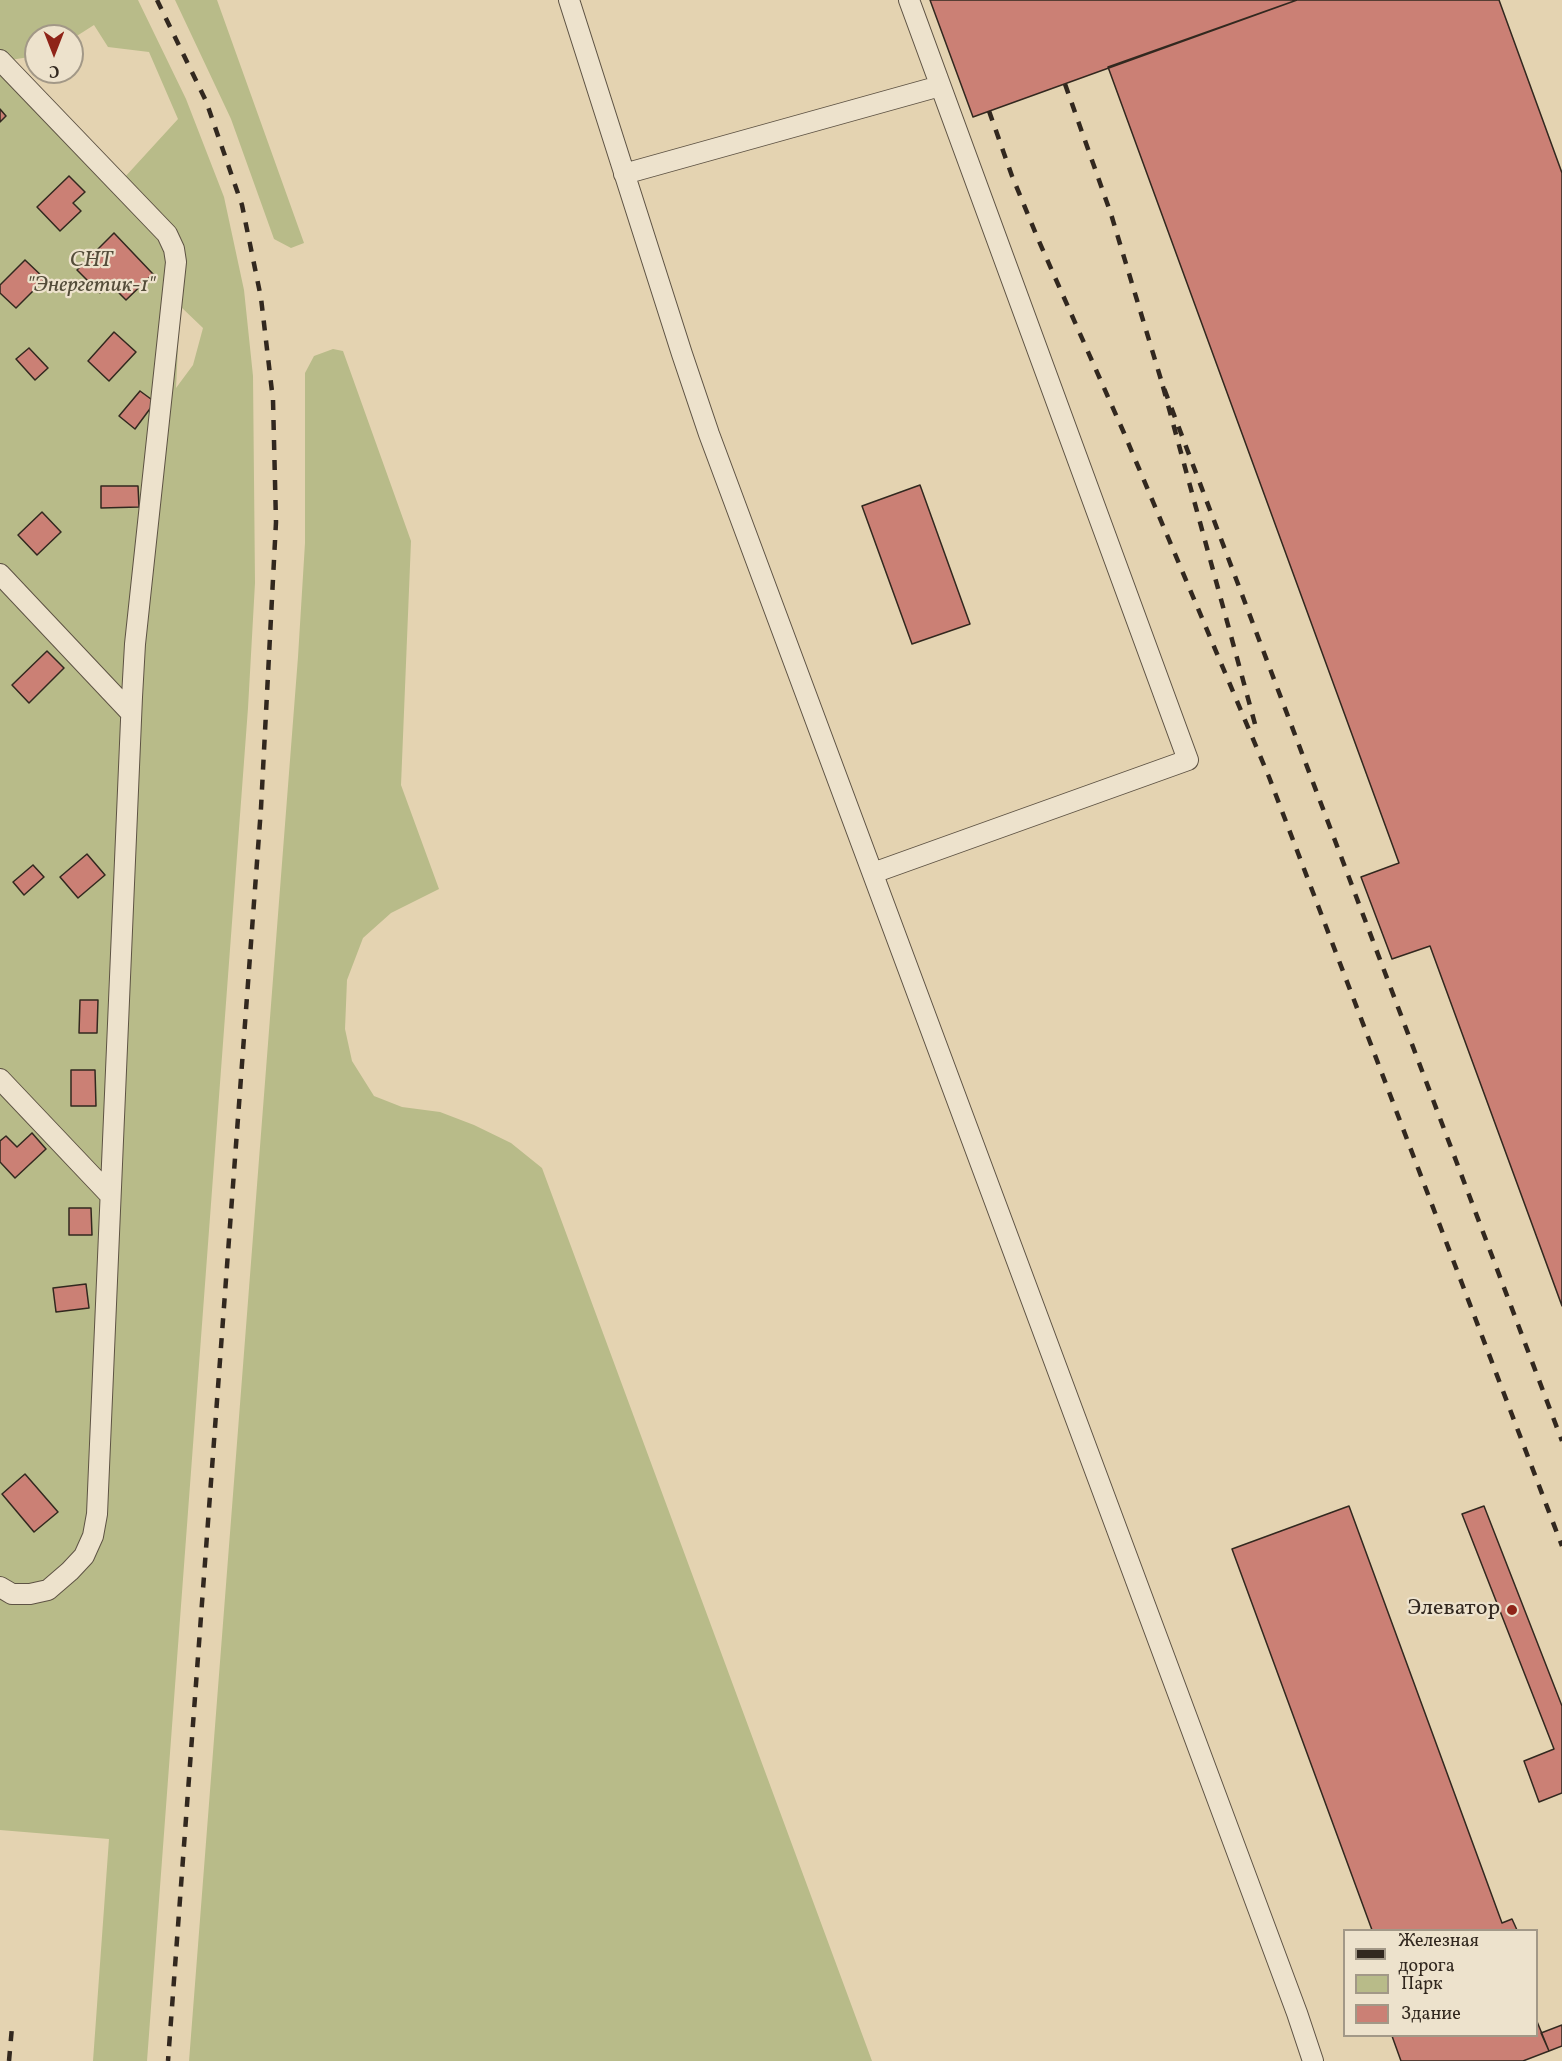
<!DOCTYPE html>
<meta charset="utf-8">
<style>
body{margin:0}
#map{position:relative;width:1562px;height:2061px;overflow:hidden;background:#e4d3b1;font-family:Vollkorn,serif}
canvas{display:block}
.legend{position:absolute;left:1343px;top:1929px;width:195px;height:108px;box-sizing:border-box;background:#ede2cc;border:2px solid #a29887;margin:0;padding:8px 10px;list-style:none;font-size:18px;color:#32281f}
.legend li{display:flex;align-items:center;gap:12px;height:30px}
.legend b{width:30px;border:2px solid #a29887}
.north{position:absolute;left:24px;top:24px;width:60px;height:60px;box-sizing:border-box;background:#ede2cc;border:2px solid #a29887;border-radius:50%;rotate:180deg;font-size:16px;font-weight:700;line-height:24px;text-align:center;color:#32281f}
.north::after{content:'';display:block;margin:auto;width:21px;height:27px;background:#8f2418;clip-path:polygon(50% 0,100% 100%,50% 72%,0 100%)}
</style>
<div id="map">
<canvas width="1562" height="2061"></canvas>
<ul class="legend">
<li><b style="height:8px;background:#32281f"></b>Железная дорога</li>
<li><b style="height:16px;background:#b8bb89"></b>Парк</li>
<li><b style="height:16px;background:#cb8075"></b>Здание</li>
</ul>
<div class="north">С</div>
</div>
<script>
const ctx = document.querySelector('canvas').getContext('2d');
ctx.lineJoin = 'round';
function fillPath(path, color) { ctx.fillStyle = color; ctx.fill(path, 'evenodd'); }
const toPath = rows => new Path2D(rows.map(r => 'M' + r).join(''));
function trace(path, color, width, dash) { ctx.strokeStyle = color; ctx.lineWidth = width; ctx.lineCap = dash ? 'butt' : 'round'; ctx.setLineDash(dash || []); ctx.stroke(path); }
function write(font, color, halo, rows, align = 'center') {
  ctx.font = font + ' Vollkorn,serif'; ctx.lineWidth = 4.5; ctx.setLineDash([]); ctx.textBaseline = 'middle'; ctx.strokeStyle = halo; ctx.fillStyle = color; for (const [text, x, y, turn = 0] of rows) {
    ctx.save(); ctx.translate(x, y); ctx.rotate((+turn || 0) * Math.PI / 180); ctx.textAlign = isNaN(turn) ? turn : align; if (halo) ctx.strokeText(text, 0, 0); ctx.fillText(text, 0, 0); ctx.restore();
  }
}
const green = toPath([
 [0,0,138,0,186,99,224,197,244,290,253,376,255,583,248,708,147,2061,93,2061,109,1839,0,1830],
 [94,25,108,47,149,52,178,119,124,178,10,60,36,56,36,36,72,36,72,39],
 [180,306,203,328,193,365,176,388],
 [175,0,217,0,304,243,291,248,274,239,231,119],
 [333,349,343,351,411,541,401,785,439,889,391,913,363,938,347,980,345,1029,352,1061,374,1096,402,1107,440,1112,474,1125,511,1143,542,1168,872,2061,189,2061,298,657,305,543,305,373,314,356]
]);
const building = toPath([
 [930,0,1297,0,973,117,930,0],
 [1297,0,1499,0,1562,173,1562,1306,1430,946,1392,959,1361,877,1399,863,1108,67,1297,0],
 [0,109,6,116,0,122,0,109],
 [69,176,85,192,73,203,81,211,60,231,37,207,69,176],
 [114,233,153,274,126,300,110,284,100,293,77,270,114,233],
 [25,260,45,279,16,308,0,293,0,285,25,260],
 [114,332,136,352,109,381,88,361,114,332],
 [29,348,48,368,35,380,16,359,29,348],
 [140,391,155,402,135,429,119,416,140,391],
 [920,485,970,624,912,644,862,506,920,485],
 [101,486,138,486,139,507,101,508,101,486],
 [42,512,61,532,37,555,18,535,42,512],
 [47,651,64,668,29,703,12,685,47,651],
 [87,854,105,875,78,898,60,877,87,854],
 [33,865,44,877,24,895,13,882,33,865],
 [80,1000,98,1000,97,1033,79,1033,80,1000],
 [71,1070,95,1070,96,1106,71,1106,71,1070],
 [32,1133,46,1149,15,1178,0,1162,0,1141,6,1136,17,1147,32,1133],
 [69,1208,91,1208,92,1235,69,1235,69,1208],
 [86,1284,89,1308,56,1312,53,1288,86,1284],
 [25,1474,58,1512,34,1532,2,1494,25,1474],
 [1349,1506,1502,1923,1512,1919,1517,1930,1372,1930,1232,1549,1349,1506],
 [1484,1506,1562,1706,1562,1793,1539,1802,1524,1761,1554,1749,1462,1514,1484,1506],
 [1536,2019,1549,2051,1523,2061,1401,2061,1392,2036,1536,2036,1536,2019],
 [1562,2025,1562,2046,1549,2051,1541,2033,1562,2025]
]);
const service = toPath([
 [569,0,682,354,709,434,1297,2013,1313,2061],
 [0,60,167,234,174,249,176,262,135,644,132,697,97,1514,93,1536,84,1556,70,1571,48,1590,30,1594,12,1594,0,1587],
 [624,174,940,86],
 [0,574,131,713],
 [873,873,1188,760,909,0],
 [0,1079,110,1195]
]);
const rail = toPath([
 [157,0,206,101,242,205,261,298,273,400,276,522,261,808,168,2061],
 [1065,84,1111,214,1162,383],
 [989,111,1012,176,1038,239,1124,433,1269,777,1562,1546],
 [1255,724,1162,383,1562,1441],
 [9,2061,12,2027]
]);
const markers = [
 [1512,1610,6,"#8f2418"]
];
const parkNames = [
 ["СНТ",91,262],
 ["\"Энергетик-1\"",91,287]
];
const poiNames = [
 ["Элеватор",1500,1610]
];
fillPath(green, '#b8bb89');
fillPath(building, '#cb8075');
trace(building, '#32281f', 1.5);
trace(service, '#5e5344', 22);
trace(service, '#ede2cc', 20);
trace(rail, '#32281f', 4.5, [10, 10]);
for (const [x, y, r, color] of markers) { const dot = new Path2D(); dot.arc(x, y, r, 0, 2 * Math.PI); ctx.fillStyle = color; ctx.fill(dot); trace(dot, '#ede2cc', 2); }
write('italic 22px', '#544d3a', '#ede2cc', parkNames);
write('22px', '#32281f', '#ede2cc', poiNames, 'right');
</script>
